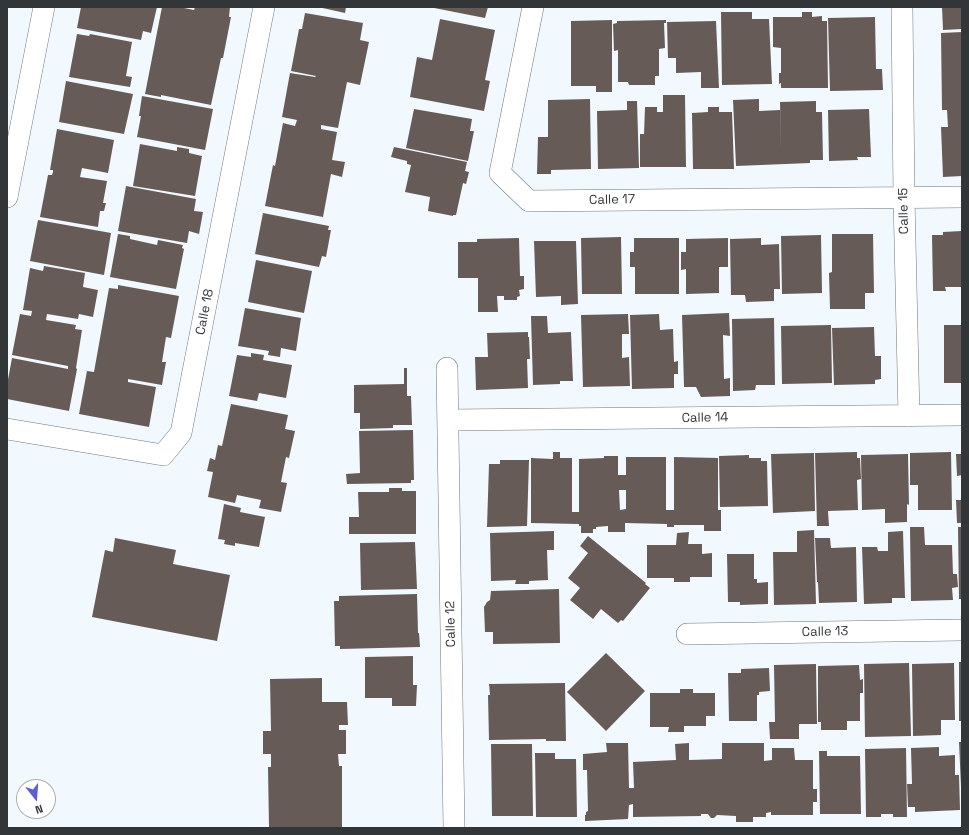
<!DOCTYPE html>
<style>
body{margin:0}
#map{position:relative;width:969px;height:835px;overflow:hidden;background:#f2f9fe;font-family:"Space Grotesk",sans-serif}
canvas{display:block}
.frame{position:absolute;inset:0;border:8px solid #323639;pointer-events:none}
.north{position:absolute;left:16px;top:779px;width:40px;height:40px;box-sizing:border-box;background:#fff;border:1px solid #adafb0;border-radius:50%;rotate:163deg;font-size:11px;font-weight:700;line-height:16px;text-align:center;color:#323639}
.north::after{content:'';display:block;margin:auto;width:14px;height:18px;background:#5f5cd4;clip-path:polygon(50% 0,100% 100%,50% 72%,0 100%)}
</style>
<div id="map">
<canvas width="969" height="835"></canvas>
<div class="frame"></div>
<div class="north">N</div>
</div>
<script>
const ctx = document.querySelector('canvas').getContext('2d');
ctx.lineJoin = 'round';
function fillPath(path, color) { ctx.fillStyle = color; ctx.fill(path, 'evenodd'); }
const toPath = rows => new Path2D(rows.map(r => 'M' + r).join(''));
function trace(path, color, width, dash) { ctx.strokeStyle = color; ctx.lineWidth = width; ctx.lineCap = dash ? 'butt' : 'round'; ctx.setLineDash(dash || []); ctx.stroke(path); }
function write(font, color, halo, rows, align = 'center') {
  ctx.font = font + ' "Space Grotesk",sans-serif'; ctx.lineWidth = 4; ctx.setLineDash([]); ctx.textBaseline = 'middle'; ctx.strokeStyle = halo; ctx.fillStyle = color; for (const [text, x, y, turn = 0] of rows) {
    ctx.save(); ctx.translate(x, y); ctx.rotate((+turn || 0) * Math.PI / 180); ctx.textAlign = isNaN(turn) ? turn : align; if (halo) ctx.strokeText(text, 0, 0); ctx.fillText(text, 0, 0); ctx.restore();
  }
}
const building = toPath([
 [81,7,157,7,151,33,143,31,141,40,77,28],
 [162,7,179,7,194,10,195,7,230,7,229,17,231,17,223,58,221,58,211,105,161,95,161,97,145,94],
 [318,7,346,7,345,13],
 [429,7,488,7,485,18],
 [942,7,962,7,962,29,943,30],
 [721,12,752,12,752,19,769,19,772,84,722,85],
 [802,12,812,12,812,17,822,16,822,21,827,21,828,88,781,88,781,83,779,84,779,73,781,73,781,48,773,47,773,17,802,17],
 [305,13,363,23,360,40,369,42,360,85,347,82,338,128,321,125,321,129,337,132,332,160,345,162,342,177,331,174,323,217,265,206,273,165,275,166,283,123,295,126,297,120,282,117,290,73,315,77,316,76,291,71,299,29,302,29],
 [875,17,876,69,882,69,883,90,830,91,828,18],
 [440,19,495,30,485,80,490,81,484,111,410,97,417,57,432,60],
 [612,20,612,92,596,92,596,86,571,86,571,21],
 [666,20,666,23,664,23,665,48,659,49,659,76,655,76,655,85,629,85,628,82,618,82,618,50,614,51,613,24,617,23,617,21],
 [716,21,719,88,701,88,701,72,676,73,676,58,668,58,667,22],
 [962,32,962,176,943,177,941,127,948,127,947,110,942,110,941,33],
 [77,34,89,36,90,34,132,42,126,76,132,77,130,87,69,77],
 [66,81,133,94,124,134,59,122],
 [663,95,685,95,686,167,640,167,640,134,644,134,645,107,657,107,657,112,663,112],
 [142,96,213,109,205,150,137,137,141,116,139,116],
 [590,99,591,169,551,170,551,174,537,174,538,137,548,137,548,100],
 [759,99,759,111,780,110,781,152,780,102,816,101,816,112,822,112,823,160,810,160,810,163,736,166,733,100],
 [627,101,637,101,639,168,598,169,597,111,627,110],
 [708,107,719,107,719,112,732,112,734,169,693,169,692,113,708,112],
 [414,109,472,119,470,131,474,131,468,161,406,148],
 [869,109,871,157,857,157,858,160,829,161,828,110],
 [57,129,114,140,108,173,82,168,80,177,107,181,103,203,106,203,104,211,100,211,98,227,40,217,48,175,52,175,53,172,53,170,50,170],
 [140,144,177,151,177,147,189,149,189,153,202,156,195,196,133,186],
 [394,147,467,162,465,171,469,172,466,184,463,183,456,215,453,215,453,216,428,211,430,197,405,192,411,165,407,164,407,161,391,157],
 [126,186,196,199,194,211,203,212,199,234,189,231,187,243,118,231],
 [263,213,329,226,328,230,331,230,326,257,322,256,319,267,255,254],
 [38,220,111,233,104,275,30,261],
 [962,231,962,287,945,287,946,291,933,291,932,235,943,235,943,232],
 [118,234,130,236,130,239,157,245,158,240,183,245,182,248,184,249,176,289,110,277],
 [832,234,873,234,874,293,865,293,865,309,830,309,829,273,832,272],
 [821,235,822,293,782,294,781,236],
 [621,237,622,294,582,294,581,238],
 [519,238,520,276,524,276,524,289,519,290,520,296,517,297,517,300,504,300,504,296,497,296,498,312,478,312,478,278,458,278,458,242,477,242,477,239],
 [634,238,679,238,679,294,635,294,635,267,630,267,630,252,634,252],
 [728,238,728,267,719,267,719,293,686,294,686,269,681,270,681,252,686,252,686,239],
 [761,238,761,245,779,244,780,289,774,289,774,301,746,302,745,295,731,295,730,239],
 [534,241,576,241,578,304,561,305,561,296,536,297],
 [256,260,312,271,304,313,248,302],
 [44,266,85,273,83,287,98,290,93,317,79,314,78,319,47,314,46,320,76,325,75,329,82,330,76,368,77,369,69,411,7,399,7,385,12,358,68,369,68,366,12,355,20,314,31,316,32,311,23,310,30,268,43,271],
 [118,285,179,296,171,338,166,337,162,362,166,362,162,385,128,379,128,382,156,387,149,427,79,414,87,371,94,372,109,288,118,289],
 [245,308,301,318,296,351,281,348,280,357,268,355,269,351,238,346],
 [729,313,730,336,723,335,724,379,730,378,730,396,701,397,696,387,684,387,682,315],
 [628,314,629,334,622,334,622,358,629,357,630,386,583,387,581,315],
 [659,314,660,330,673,329,674,362,678,361,678,374,674,374,674,388,632,389,630,315],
 [531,316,547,316,548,333,571,332,573,381,560,381,560,384,533,385],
 [774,318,775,385,756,385,755,390,733,391,732,319],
 [831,325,832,383,782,384,781,326],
 [944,325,962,325,962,383,944,383],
 [874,327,875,356,881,356,881,379,875,380,875,384,834,385,832,328],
 [528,332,528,337,529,337,530,359,527,359,528,388,476,390,475,357,488,357,487,333],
 [251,353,264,355,263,360,292,365,286,398,259,393,257,401,229,396,237,355,251,357],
 [404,368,407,368,407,396,411,396,412,425,393,425,393,428,360,429,360,413,354,413,354,385,404,384],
 [231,404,288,415,285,429,295,431,289,458,286,457,281,482,287,483,281,512,259,508,261,500,237,495,235,503,208,497,213,472,207,471,210,458,215,460,218,445,222,446],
 [413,430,414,480,411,480,411,483,347,484,346,474,360,473,359,431],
 [553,452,560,452,560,458,572,458,572,512,579,512,579,459,604,458,604,456,618,456,618,475,626,475,626,457,666,457,666,510,674,510,674,457,718,458,718,510,721,510,721,531,704,531,704,525,674,525,674,527,667,527,667,524,625,523,625,532,608,532,608,526,596,527,596,529,593,529,593,533,581,533,581,526,579,526,579,524,531,523,531,458,553,459],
 [619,490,626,490,626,509,620,510],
 [857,452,857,458,860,458,861,479,857,480,858,510,828,511,829,526,817,526,815,453],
 [951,452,952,510,918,510,918,485,910,485,910,453],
 [814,453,815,511,773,513,771,454],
 [908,454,909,505,907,504,907,522,885,523,885,509,862,510,861,455],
 [956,454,962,454,962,475,957,476],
 [749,455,749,458,761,458,761,461,767,461,768,506,720,507,719,456],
 [500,460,529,460,527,526,487,527,489,464,500,464],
 [389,488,402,488,402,491,416,491,416,534,349,534,349,517,359,517,358,492,389,492],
 [956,500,962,500,962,523,957,523],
 [224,504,241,508,240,512,265,517,259,547,235,543,235,546,224,544,225,540,218,539],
 [910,527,924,527,925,545,952,545,953,574,957,574,958,587,952,588,953,600,911,601],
 [958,527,962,527,962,599,959,599],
 [814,530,816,604,774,605,773,552,797,552,797,531],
 [554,531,554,550,547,550,548,580,529,581,529,584,515,584,516,580,491,581,490,533],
 [903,531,905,598,892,598,892,603,864,604,862,547,877,547,878,551,888,551,888,532],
 [689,532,688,544,702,544,702,554,712,553,712,577,690,577,690,582,674,582,674,578,647,578,647,545,676,545,677,533],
 [588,536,646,583,645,584,650,588,623,621,621,620,618,623,601,609,593,619,570,600,580,588,568,578,588,553,580,546],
 [115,538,176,550,173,564,230,575,217,641,92,617,105,550,113,552],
 [815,538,830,538,831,548,856,547,857,602,819,603,818,582,817,582],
 [415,542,417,589,361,590,360,543],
 [727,554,754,554,754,579,757,579,757,583,768,582,768,604,740,605,740,602,728,602],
 [559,589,560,643,493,644,493,632,485,632,484,607,487,602,490,600,491,591],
 [417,594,418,633,419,633,420,647,340,649,340,646,335,646,334,601,339,601,339,596],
 [606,653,645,691,606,731,567,692],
 [413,656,413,685,417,685,416,706,392,706,392,698,365,698,365,657],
 [959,662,962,662,962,721,959,721],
 [909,663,911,736,865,737,864,664],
 [954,663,955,720,941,720,941,735,913,736,912,664],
 [816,664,817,724,799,724,799,739,770,739,769,722,775,722,774,665],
 [859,665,860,680,863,679,863,693,860,693,860,721,847,721,847,730,821,730,821,722,818,722,818,666],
 [769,668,770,691,759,692,759,695,757,695,757,721,729,721,728,673,741,673,741,669],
 [322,678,322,702,347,702,348,725,339,725,339,730,346,730,346,754,338,754,339,766,342,766,342,828,269,828,268,767,271,767,271,754,263,754,263,731,271,731,270,679],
 [565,683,566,741,546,741,546,739,489,740,488,695,490,695,489,684],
 [680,689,693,689,693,693,715,693,715,716,706,716,706,726,684,726,684,732,668,732,669,727,650,727,650,693,680,693],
 [959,742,962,742,962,787,961,787],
 [606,743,628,743,629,788,634,788,633,762,676,760,675,744,689,743,689,760,722,759,722,743,764,743,764,761,772,760,772,748,794,748,795,760,813,760,813,789,817,789,817,802,813,802,813,815,771,815,771,812,766,813,766,817,753,817,753,822,736,822,736,816,717,815,714,818,711,818,708,814,701,814,701,816,633,817,633,804,629,805,628,819,585,821,585,815,586,815,586,812,588,811,587,770,583,770,583,754,607,752],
 [491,744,532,744,533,816,492,816],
 [939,747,939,756,955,755,955,775,959,775,960,810,915,812,915,807,908,807,907,784,912,784,911,748],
 [906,748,907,817,893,817,893,814,881,814,881,817,866,817,865,749],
 [819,751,827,751,827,756,860,756,861,814,820,814],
 [535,753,555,753,555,759,576,759,577,817,536,817]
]);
const street = toPath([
 [533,7,500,173,529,201,962,197],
 [902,7,904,197,909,416],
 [7,197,44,7],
 [447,368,454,828],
 [448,420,962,415],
 [7,429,163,455,181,433,264,7],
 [687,634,962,630]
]);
const streetNames = [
 ["Calle 17",612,200,-1],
 ["Calle 15",904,211,-91],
 ["Calle 18",205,312,-79],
 ["Calle 14",705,418,-1],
 ["Calle 12",451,624,-91],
 ["Calle 13",825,632,-1]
];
fillPath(building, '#665b57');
trace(street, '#6e777f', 22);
trace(street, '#fff', 21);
write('13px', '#323639', '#fff', streetNames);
</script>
